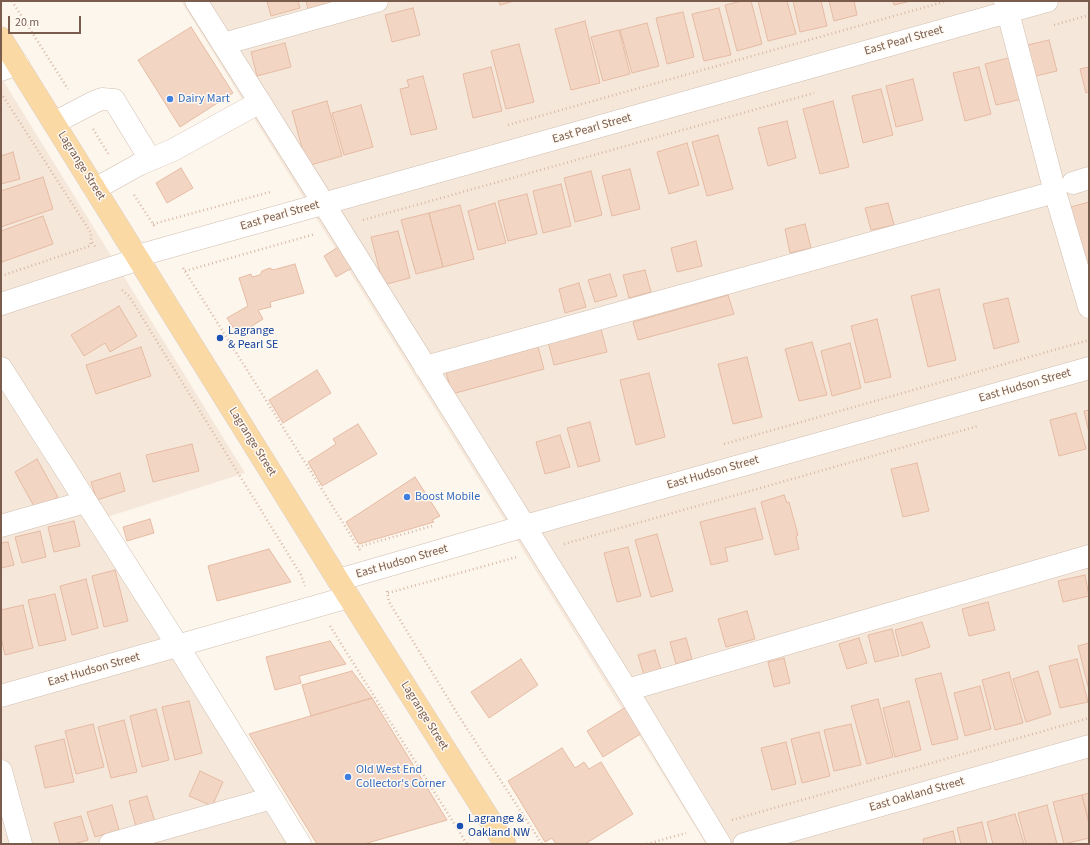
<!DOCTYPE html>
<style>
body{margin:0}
#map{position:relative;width:1090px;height:845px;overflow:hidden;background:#fdf6ec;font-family:"Source Sans 3",sans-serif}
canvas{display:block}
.frame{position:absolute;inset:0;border:2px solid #7a5c4d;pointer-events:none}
.scale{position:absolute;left:8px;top:16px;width:73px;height:18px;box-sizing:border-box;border:2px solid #7a5c4d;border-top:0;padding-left:5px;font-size:12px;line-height:14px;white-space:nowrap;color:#7a5c4d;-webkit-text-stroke:3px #fffaf3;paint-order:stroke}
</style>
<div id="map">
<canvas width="1090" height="845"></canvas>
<div class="frame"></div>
<div class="scale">20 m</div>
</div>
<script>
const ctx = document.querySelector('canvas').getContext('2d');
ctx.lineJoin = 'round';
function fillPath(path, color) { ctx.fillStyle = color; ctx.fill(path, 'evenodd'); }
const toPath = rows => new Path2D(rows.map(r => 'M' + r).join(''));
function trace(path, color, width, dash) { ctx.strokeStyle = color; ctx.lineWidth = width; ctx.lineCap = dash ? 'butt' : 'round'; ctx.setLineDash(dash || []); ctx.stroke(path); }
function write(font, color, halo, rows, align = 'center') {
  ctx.font = font + ' "Source Sans 3",sans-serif'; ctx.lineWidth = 3; ctx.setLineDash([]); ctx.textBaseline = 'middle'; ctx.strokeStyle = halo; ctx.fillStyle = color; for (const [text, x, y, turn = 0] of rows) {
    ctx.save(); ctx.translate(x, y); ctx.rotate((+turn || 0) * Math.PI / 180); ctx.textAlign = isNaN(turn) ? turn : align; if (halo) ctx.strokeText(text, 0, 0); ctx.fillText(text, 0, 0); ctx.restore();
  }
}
const residential = toPath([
 [181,1,1089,1,1089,844,706,844],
 [1,77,245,473,98,520,291,844,1,844]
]);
const building = toPath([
 [267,1,298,1,300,8,271,16,267,1],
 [306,1,329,1,330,3,308,9,306,1],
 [499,1,514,1,500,5,499,1],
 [743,1,751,1,762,44,737,51,725,5,743,1],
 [758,1,787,1,796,34,768,41,758,1],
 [793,1,821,1,827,26,800,32,793,1],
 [829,1,854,1,857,15,834,21,829,1],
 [893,1,911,1,894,5,893,1],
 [413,8,420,35,392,42,385,15,413,8],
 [719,8,731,55,704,61,692,14,719,8],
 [683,12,694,57,667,64,656,18,683,12],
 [585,21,600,83,571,90,555,29,585,21],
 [647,23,659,66,632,73,620,30,647,23],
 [191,27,233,93,180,127,138,60,191,27],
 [619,30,630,74,603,81,591,37,619,30],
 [1049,40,1057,71,1031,77,1023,46,1049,40],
 [285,43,291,67,257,76,251,52,285,43],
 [519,44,534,102,506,109,491,51,519,44],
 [1012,57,1022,99,996,105,985,64,1012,57],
 [491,67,502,111,473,118,463,74,491,67],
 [979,67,991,114,965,121,953,73,979,67],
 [1089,67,1089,92,1086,93,1080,69,1089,67],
 [423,76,437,129,411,135,400,89,409,87,407,80,423,76],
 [913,79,923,120,896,127,886,86,913,79],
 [881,89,893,135,863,143,852,96,881,89],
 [327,101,342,156,307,166,292,111,327,101],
 [833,101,849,167,820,174,803,109,833,101],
 [361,105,373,147,344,155,332,113,361,105],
 [787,121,796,158,768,166,758,128,787,121],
 [718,135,733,189,707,196,692,142,718,135],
 [687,143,699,185,669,194,657,152,687,143],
 [13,152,20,179,1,184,1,156,13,152],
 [181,168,193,188,167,203,156,183,181,168],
 [630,169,640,209,612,216,602,176,630,169],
 [591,171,602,215,575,222,564,178,591,171],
 [43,177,53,209,1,227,1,191,43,177],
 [561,184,571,226,543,233,533,191,561,184],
 [527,194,537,234,508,241,498,201,527,194],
 [1089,202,1089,285,1067,208,1089,202],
 [495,203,506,243,478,250,468,211,495,203],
 [888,203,894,225,871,230,865,208,888,203],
 [460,205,474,259,443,267,429,213,460,205],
 [429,213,443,267,416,274,401,220,429,213],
 [43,216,53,244,2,262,1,258,1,231,43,216],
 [805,224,811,248,790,253,785,229,805,224],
 [398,231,410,278,383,285,371,237,398,231],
 [696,241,702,266,677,272,671,248,696,241],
 [340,246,352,268,336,277,324,256,340,246],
 [295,264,304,293,270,302,271,307,258,310,263,319,238,335,227,318,248,306,239,278,251,274,252,277,260,275,262,271,270,268,273,270,295,264],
 [645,270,651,292,629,298,623,275,645,270],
 [610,274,617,296,595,302,588,280,610,274],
 [579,283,586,307,565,313,559,289,579,283],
 [939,289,956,360,928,367,911,296,939,289],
 [728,295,734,314,638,340,633,322,728,295],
 [1008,298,1019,342,994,349,983,304,1008,298],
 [119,306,137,336,110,352,105,343,84,356,71,335,119,306],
 [877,319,891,377,865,383,851,326,877,319],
 [601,329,607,352,554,365,548,342,601,329],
 [812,342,827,395,799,401,785,349,812,342],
 [850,343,861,388,832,396,821,351,850,343],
 [141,347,151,376,96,394,86,365,141,347],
 [538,347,544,369,452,394,446,372,538,347],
 [747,357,762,417,733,424,718,364,747,357],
 [317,370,331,393,283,423,269,400,317,370],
 [649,373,665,437,636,445,620,380,649,373],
 [1089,410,1089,433,1084,411,1089,410],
 [1076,413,1086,449,1059,456,1050,420,1076,413],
 [590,422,600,461,578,467,567,428,590,422],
 [358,424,377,454,322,486,308,462,336,444,333,439,358,424],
 [560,435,570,467,545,474,536,442,560,435],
 [192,444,199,471,153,482,146,455,192,444],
 [37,459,58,497,36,510,15,472,37,459],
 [917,463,929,511,903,517,891,469,917,463],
 [120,473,125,491,97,500,91,482,120,473],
 [415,477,440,516,432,520,434,522,359,544,346,522,415,477],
 [784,495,787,503,789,502,798,535,796,536,799,549,775,555,761,502,784,495],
 [755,508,763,539,725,548,728,561,711,565,700,522,755,508],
 [150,519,154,533,127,541,123,527,150,519],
 [74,521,80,546,54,552,48,527,74,521],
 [40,531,46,557,22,563,15,537,40,531],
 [657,534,673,591,651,597,635,540,657,534],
 [8,542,14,565,1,568,1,543,8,542],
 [628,547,641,596,617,602,604,553,628,547],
 [269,549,291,582,217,601,208,566,269,549],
 [115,570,128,621,104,627,92,576,115,570],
 [1085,575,1089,596,1063,602,1058,581,1085,575],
 [86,579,98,628,72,635,60,586,86,579],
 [55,594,66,640,39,646,28,600,55,594],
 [988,602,995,630,969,636,962,609,988,602],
 [23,605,33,648,5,655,1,637,1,610,23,605],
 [747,611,755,639,726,647,718,619,747,611],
 [922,622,930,647,902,656,895,630,922,622],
 [892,629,899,656,875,662,868,635,892,629],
 [686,638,692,659,676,664,670,642,686,638],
 [859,638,867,663,847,669,839,644,859,638],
 [330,641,346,664,299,676,301,683,275,690,266,657,330,641],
 [1089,643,1089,690,1078,646,1089,643],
 [655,650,661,670,644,675,638,655,655,650],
 [784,658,790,683,774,687,768,662,784,658],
 [521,659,538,685,489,718,471,692,521,659],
 [1077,659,1088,702,1060,708,1049,666,1077,659],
 [352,671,372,698,311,716,302,685,352,671],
 [1038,671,1051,714,1026,722,1013,679,1038,671],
 [1009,672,1023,723,995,730,982,680,1009,672],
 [941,673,958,739,932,745,915,679,941,673],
 [980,686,991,729,965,736,954,693,980,686],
 [372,698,447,820,364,844,317,844,249,734,372,698],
 [878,699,893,757,867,764,851,706,878,699],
 [189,701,202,753,175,760,162,707,189,701],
 [909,701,921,750,895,757,883,708,909,701],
 [626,707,642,733,603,757,587,731,626,707],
 [156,709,169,760,142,767,130,716,156,709],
 [124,720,137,772,111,778,98,727,124,720],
 [93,724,104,767,76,774,65,731,93,724],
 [851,724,861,765,834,771,824,730,851,724],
 [819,732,830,776,802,783,791,739,819,732],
 [64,739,74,782,45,788,35,746,64,739],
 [786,742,796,784,772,790,761,748,786,742],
 [562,748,575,768,584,762,589,769,601,762,633,814,585,844,556,844,552,838,545,842,508,781,562,748],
 [200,771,223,782,212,806,189,796,200,771],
 [1089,793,1089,823,1082,795,1089,793],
 [1082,795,1089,823,1089,838,1064,844,1053,802,1082,795],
 [147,796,155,822,136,827,129,801,147,796],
 [112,805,119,830,95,837,87,812,112,805],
 [1047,805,1057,844,1026,844,1018,813,1047,805],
 [1015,814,1024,844,993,844,987,822,1015,814],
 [81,816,88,840,74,844,60,844,54,823,81,816],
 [982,822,987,844,961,844,957,828,982,822],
 [953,831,956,844,924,844,923,839,953,831]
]);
const path = toPath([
 [12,1,68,89],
 [1054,25,1089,15],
 [1,93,91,233,91,240,96,248],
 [508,125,947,1],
 [93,129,109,155],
 [134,195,155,227],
 [363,220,814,93],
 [153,224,270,192],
 [183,268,360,550],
 [185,271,315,234],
 [1,276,90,246,91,241],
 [122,290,129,296,301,575,305,586],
 [724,444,1089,340],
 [564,544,978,426],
 [358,547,432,526],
 [387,591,389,602,460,718,542,844],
 [388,593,517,557],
 [330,626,467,844],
 [732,820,1089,718],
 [647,844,686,833]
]);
const minor = toPath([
 [196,1,324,204,627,690,720,844],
 [1005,1,1055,192,1089,307],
 [223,44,377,1],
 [1,70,18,64],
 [54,123,94,102,102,99,114,100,150,159],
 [1073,183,1089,178],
 [95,189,140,164,173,150,260,102],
 [137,256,1047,1],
 [1,304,139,259],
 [425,367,1055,192],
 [1,368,178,646,300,844],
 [1,526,85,502],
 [338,580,525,526,1089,368],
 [627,690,1089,556],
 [1,696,349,597],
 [1,771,21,844],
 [110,844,272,798],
 [744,844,1089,746]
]);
const major = toPath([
 [1,38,338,580,505,844]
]);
const markers = [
 [170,99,4,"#3f7fe0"],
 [220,338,4,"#1a4fb4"],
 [407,497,4,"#3f7fe0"],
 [348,777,4,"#3f7fe0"],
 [460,826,4,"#1a4fb4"]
];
const streetNames = [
 ["East Pearl Street",904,41,-16],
 ["East Pearl Street",592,129,-16],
 ["Lagrange Street",81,166,58],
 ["East Pearl Street",280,216,-16],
 ["East Hudson Street",1025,386,-16],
 ["Lagrange Street",252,442,58],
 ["East Hudson Street",713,473,-16],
 ["East Hudson Street",402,562,-16],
 ["East Hudson Street",94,670,-16],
 ["Lagrange Street",424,716,58],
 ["East Oakland Street",917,795,-16]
];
const shopNames = [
 ["Dairy Mart",178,99],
 ["Boost Mobile",415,497],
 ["Old West End",356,770],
 ["Collector's Corner",356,784]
];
const transitNames = [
 ["Lagrange",228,331],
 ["& Pearl SE",228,345],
 ["Lagrange &",468,819],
 ["Oakland NW",468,833]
];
fillPath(residential, '#f5e8da');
fillPath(building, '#f3d5c3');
trace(building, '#e6bba3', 1);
trace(minor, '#d1beb0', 23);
trace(major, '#dad1cd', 23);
trace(path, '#d9b8a5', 2.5, [1, 3]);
trace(minor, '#fff', 22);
trace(major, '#fbd9a5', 22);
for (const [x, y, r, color] of markers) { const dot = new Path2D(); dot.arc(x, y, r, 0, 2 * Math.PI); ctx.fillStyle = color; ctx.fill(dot); trace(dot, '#fffaf3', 1.5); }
write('12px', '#7a5c4d', '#fffaf3', streetNames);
write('12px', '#366cbe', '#fffaf3', shopNames, 'left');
write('12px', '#164399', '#fffaf3', transitNames, 'left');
</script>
